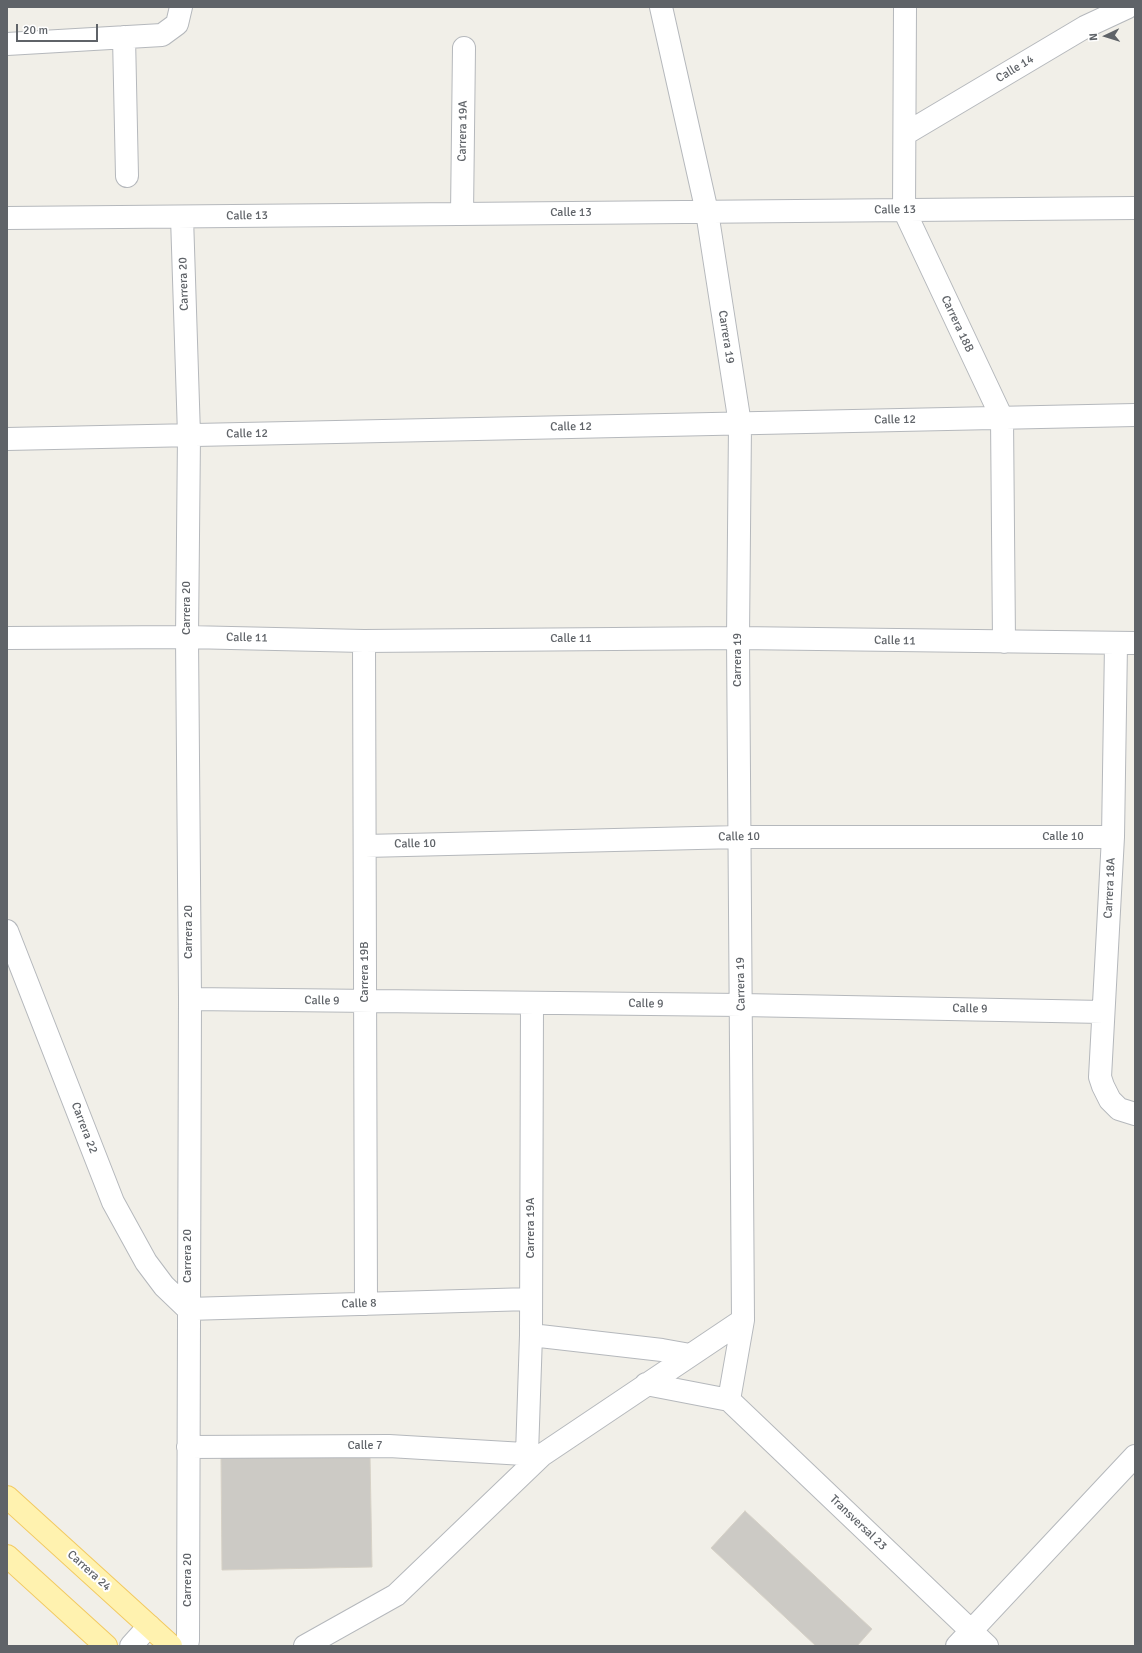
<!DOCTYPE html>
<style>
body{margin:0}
#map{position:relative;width:1142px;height:1653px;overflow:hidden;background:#f1efe8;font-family:Signika,sans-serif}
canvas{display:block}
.frame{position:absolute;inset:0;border:8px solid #5f6368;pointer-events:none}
.north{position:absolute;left:1086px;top:16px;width:40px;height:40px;-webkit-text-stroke:3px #fff;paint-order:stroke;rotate:266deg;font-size:11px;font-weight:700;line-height:16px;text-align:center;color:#5f6368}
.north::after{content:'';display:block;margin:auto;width:14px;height:18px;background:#5f6368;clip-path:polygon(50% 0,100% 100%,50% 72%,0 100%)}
.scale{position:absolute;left:16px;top:24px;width:82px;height:18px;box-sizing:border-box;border:2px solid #5f6368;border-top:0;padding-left:5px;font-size:12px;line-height:14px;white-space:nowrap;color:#5f6368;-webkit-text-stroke:3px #fff;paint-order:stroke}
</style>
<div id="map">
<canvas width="1142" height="1653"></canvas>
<div class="frame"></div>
<div class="north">N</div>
<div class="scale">20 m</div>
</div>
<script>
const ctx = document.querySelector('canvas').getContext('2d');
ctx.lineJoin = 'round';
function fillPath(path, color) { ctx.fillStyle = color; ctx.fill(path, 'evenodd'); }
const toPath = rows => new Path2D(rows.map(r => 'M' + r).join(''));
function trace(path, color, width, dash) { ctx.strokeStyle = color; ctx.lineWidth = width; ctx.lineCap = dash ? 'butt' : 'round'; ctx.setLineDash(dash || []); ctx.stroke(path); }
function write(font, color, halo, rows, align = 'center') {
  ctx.font = font + ' Signika,sans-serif'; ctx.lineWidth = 4; ctx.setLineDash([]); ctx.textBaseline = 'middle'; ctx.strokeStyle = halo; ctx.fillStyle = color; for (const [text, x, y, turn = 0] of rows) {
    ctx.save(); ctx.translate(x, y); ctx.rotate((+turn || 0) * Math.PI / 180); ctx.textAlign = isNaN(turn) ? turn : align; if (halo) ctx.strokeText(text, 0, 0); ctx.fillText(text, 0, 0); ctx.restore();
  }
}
const building = toPath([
 [370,1455,372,1567,222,1570,221,1457,370,1455],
 [745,1511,872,1629,857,1646,816,1646,711,1548,745,1511]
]);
const minor = toPath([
 [661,7,707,212,740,424,738,638,743,1320,729,1400],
 [905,7,904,210,1002,418,1004,642],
 [124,37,127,176],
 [7,44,162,35,177,24,181,7],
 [905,134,1085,27,1128,7],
 [462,214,464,48],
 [182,217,189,435,187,637,190,999,188,1641,184,1646],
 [7,218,1135,208],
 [7,439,1135,415],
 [7,638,187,637,364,641,738,638,1135,643],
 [364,641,366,1304],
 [1116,644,1113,837,1100,1077,1103,1086,1110,1100,1119,1109,1135,1114],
 [365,846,739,837,1113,837],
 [7,931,113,1202,146,1262,164,1286,188,1309,530,1299],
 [190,999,742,1005,1103,1012],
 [531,1335,662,1350,690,1355],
 [646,1384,729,1400,987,1646],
 [188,1447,389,1446,541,1455],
 [527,1454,531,1335,532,1003],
 [131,1646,149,1626],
 [305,1646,396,1595,542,1455,743,1320],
 [957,1646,1135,1456]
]);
const major = toPath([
 [7,1497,171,1646],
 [7,1556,106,1646]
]);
const streetNames = [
 ["Calle 14",1015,69,-31],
 ["Carrera 19A",463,131,-89],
 ["Calle 13",895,210,-1],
 ["Calle 13",571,213],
 ["Calle 13",247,216,-1],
 ["Carrera 20",184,284,-92],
 ["Carrera 18B",957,324,65],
 ["Carrera 19",726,337,81],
 ["Calle 12",895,420,-1],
 ["Calle 12",571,427,-1],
 ["Calle 12",247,434,-1],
 ["Carrera 20",187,608,-90],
 ["Calle 11",247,638,1],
 ["Calle 11",571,639],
 ["Calle 11",895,641,1],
 ["Carrera 19",738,660,-90],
 ["Calle 10",739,837,-1],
 ["Calle 10",1063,837],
 ["Calle 10",415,844,-1],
 ["Carrera 18A",1110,888,-87],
 ["Carrera 20",189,932,-90],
 ["Carrera 19B",365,972,-90],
 ["Carrera 19",741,984,-91],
 ["Calle 9",322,1001,1],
 ["Calle 9",646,1004,1],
 ["Calle 9",970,1009,1],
 ["Carrera 22",84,1128,69],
 ["Carrera 19A",531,1228,-90],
 ["Carrera 20",188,1256,-90],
 ["Calle 8",359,1304,-2],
 ["Calle 7",365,1446],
 ["Transversal 23",858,1523,44],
 ["Carrera 24",89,1571,42],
 ["Carrera 20",188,1580,-90]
];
fillPath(building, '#cccac5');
trace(building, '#d6d1c6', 1);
trace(minor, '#b5b8bc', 24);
trace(major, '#f2c960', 24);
trace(minor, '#fff', 22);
trace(major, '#fff2af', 22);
write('12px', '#5f6368', '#fff', streetNames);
</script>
